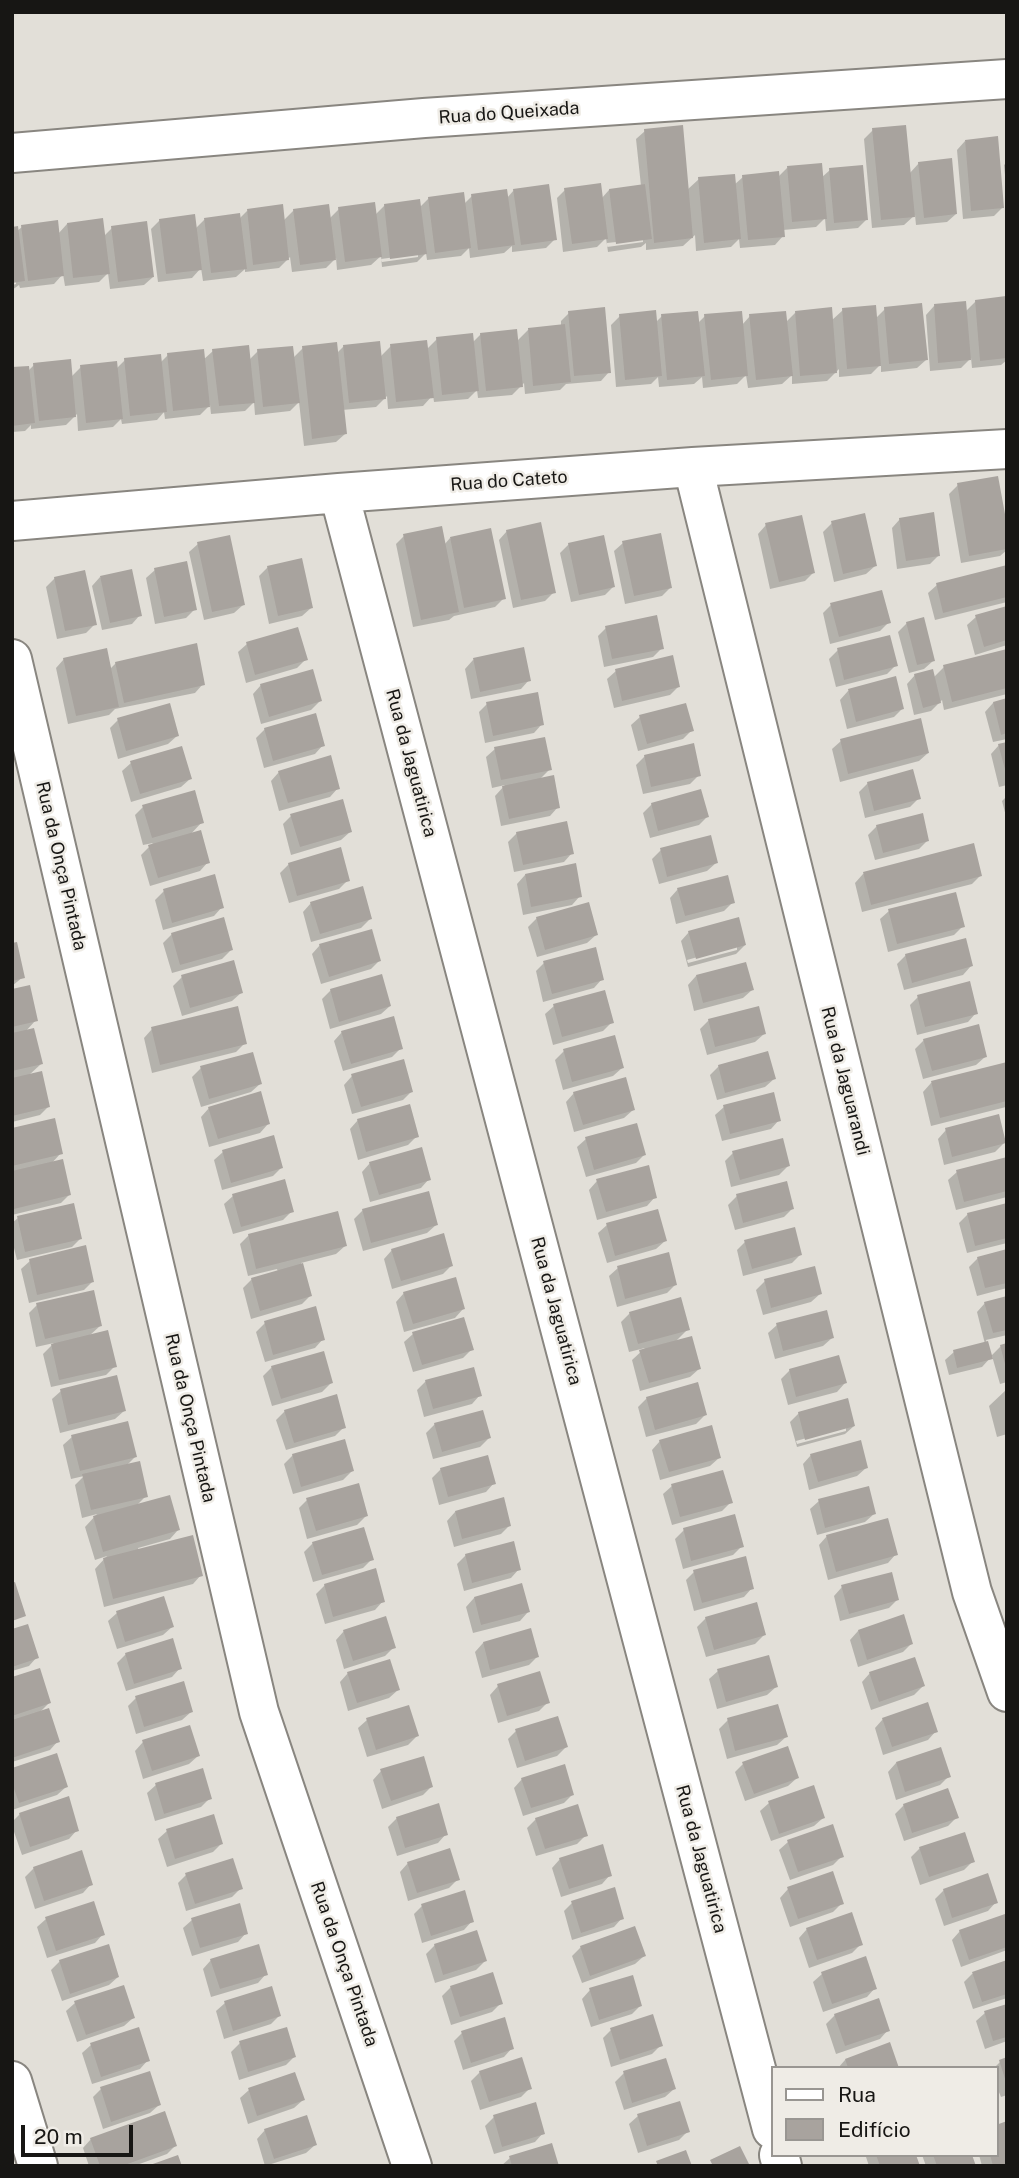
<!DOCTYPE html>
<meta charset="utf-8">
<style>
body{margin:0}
#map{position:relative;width:1019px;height:2178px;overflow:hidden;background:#e2dfd8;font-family:"Public Sans",sans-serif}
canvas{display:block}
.frame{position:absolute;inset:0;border:14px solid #171614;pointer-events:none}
.legend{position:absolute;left:771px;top:2066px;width:228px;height:91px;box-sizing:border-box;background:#efece6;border:2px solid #999692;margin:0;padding:9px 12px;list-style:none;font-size:21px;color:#171614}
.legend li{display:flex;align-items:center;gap:14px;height:35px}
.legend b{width:35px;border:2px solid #999692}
.scale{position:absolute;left:21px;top:2125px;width:112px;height:32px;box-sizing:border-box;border:4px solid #171614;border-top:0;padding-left:9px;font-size:21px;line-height:24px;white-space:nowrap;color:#171614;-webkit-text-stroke:5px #efece6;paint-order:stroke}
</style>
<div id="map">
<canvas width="1019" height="2178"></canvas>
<div class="frame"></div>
<ul class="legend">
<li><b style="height:9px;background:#fff"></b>Rua</li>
<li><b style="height:19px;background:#a8a39e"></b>Edifício</li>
</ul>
<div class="scale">20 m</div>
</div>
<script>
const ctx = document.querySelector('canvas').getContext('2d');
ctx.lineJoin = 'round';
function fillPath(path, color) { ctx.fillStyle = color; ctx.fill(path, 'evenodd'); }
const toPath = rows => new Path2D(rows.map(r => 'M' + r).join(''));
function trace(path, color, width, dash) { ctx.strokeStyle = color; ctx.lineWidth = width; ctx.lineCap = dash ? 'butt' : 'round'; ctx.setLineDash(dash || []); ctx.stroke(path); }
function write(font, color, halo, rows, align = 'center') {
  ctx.font = font + ' "Public Sans",sans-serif'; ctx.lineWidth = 5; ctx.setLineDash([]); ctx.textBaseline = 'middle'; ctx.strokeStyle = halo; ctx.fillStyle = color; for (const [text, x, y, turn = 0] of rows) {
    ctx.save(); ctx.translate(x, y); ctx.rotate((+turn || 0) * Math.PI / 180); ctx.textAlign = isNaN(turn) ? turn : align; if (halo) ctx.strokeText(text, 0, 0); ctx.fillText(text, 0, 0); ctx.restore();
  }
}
const shadow = toPath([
 [873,130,909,174,919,163,956,214,947,222,916,225,915,215,904,225,872,228,864,139],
 [645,131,687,190,699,179,734,185,743,177,778,177,787,168,821,178,830,170,866,220,858,228,826,231,825,218,816,227,783,230,783,236,775,245,740,248,739,239,731,247,696,251,695,235,683,246,646,250,646,243,641,247,608,252,606,238,597,247,563,252,557,198,565,190,601,199,609,190,641,186,636,139],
 [643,239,643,242,607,247,607,243],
 [965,141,1002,208,994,216,963,219,957,150],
 [1007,162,1007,195,1004,165],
 [514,190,555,239,546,248,512,252,512,246,504,253,470,258,469,248,461,256,427,260,426,253,417,262,382,267,381,256,371,265,337,270,336,258,326,268,292,272,290,257,279,268,245,272,245,269,236,277,203,281,201,268,192,278,158,282,151,229,160,220,195,229,204,220,239,219,247,211,283,221,294,210,329,219,339,209,375,215,385,205,419,208,429,198,464,204,472,196,507,198],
 [418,254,418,257,382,262,381,259],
 [67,224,103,237,112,228,153,277,144,285,110,289,108,273,99,282,65,286,63,274,54,284,20,288,19,285,12,290,12,285,16,284,17,231,22,227,58,234],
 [976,301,1005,307,1007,306,1007,360,1001,365,972,368,971,358,961,368,930,371,926,315,934,306,965,312],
 [885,309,926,360,917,368,881,372,881,364,871,374,839,377,839,369,827,381,792,384,792,375,782,384,748,388,746,375,737,384,703,388,702,377,694,384,659,387,658,377,651,384,616,387,611,325,620,316,655,323,662,316,698,323,705,316,742,325,750,316,786,322,795,313,831,321,843,310,875,319],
 [569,313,609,372,601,381,566,384,560,390,525,394,524,383,512,395,478,398,477,390,468,399,434,402,433,395,423,406,388,409,387,396,376,407,342,410,345,434,336,442,304,446,299,402,290,411,255,415,254,402,245,411,211,414,210,405,200,415,165,419,164,412,157,420,122,424,121,419,113,427,78,431,77,414,66,425,31,429,31,425,25,431,12,432,12,369,28,371,34,365,71,377,81,367,116,369,125,360,160,363,168,355,203,360,213,351,249,360,258,351,293,358,303,348,336,354,344,346,380,357,391,346,426,350,437,339,472,343,481,334,517,341,528,330,561,326,561,321],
 [958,485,1007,535,1007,550,1000,556,961,563,949,494],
 [900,519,939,555,930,564,897,569,892,528],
 [832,523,875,566,866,574,834,582,823,532],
 [766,525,813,573,805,581,770,589,758,534],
 [507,531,554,592,545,601,513,608,499,540],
 [404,536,444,545,450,538,504,598,495,607,454,616,449,620,413,627,396,544],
 [623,543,670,588,662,596,625,604,614,551],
 [198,544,243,605,234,613,204,620,189,552],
 [569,544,613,587,605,595,571,602,560,553],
 [1007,566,1007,602,935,620,928,593,937,585],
 [268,567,311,608,302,616,269,624,259,576],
 [155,570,195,609,186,618,155,624,146,578],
 [100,577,140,615,132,624,102,630,92,586],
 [55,578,95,624,86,633,57,639,46,587],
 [831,605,889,622,880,631,830,644,823,613],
 [1007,607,1007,645,975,655,967,625,976,617],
 [907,623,933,661,924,669,909,673,898,632],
 [606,628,662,648,653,657,604,667,598,636],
 [247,644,306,659,297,668,246,683,238,652],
 [838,650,896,665,887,674,836,687,829,659],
 [1007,651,1007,694,944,710,942,700,931,711,914,715,907,684,915,675,933,678,944,667],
 [64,659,109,670,116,663,203,684,195,693,115,709,109,715,68,724,56,668],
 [473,660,529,680,521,689,471,699,465,669],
 [616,671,679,686,670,695,614,708,607,679],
 [895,679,902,709,894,717,847,729,840,700,848,691],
 [261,685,320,701,311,710,261,724,253,694],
 [1007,700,1007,739,993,742,985,712,993,703],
 [487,704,542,724,534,733,485,743,479,712],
 [640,717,692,730,683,739,638,751,631,725],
 [118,720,177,736,168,744,118,759,110,728],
 [265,729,323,745,315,754,264,768,256,738],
 [841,741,928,753,919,761,840,782,832,749],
 [1007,743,1007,785,999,787,991,754,999,745],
 [495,749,550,769,539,780,558,807,550,816,501,826,495,796,505,785,492,788,486,757],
 [645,756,699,775,690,784,643,794,636,765],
 [131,763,190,779,181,787,131,802,122,771],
 [279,772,338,788,330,797,279,811,271,781],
 [868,783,919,798,910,807,865,818,859,792],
 [1007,796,1007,820,1002,801],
 [652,804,707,817,699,825,650,838,643,813],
 [143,807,202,822,190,835,208,862,200,871,150,886,141,855,153,843,143,845,135,815],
 [291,816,350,832,341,840,291,855,283,824],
 [877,826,928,840,919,849,875,860,868,835],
 [517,833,572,853,564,862,514,872,508,842],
 [661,850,716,863,707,871,659,884,652,859],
 [289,864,348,880,339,889,289,903,280,873],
 [863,874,980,876,972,884,862,912,855,883],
 [525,875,580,896,572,905,523,915,517,884],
 [678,889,733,902,724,911,676,924,670,898],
 [164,891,222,907,214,916,163,930,155,900],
 [311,903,370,919,361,928,311,942,303,912],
 [889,911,963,926,954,935,888,952,880,919],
 [537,918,596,935,587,943,537,957,528,927],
 [689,932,745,945,736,954,688,967,681,941],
 [737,946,737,950,688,963,687,960],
 [172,934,231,950,222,959,172,973,163,943],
 [12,944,23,977,12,986],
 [320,945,379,961,371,969,321,984,312,954],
 [906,955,971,966,963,975,904,990,897,964],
 [544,963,602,979,594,988,543,1002,536,971],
 [696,976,752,990,743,998,694,1011,688,985],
 [182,977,241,993,232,1001,182,1016,173,986],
 [331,990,390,1006,381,1014,330,1029,322,999],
 [12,991,36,1020,25,1032,41,1064,28,1076,48,1107,40,1115,12,1122],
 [918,997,976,1013,968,1022,917,1035,910,1005],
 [554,1006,612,1022,603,1031,553,1045,545,1014],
 [709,1020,764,1034,755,1042,707,1055,700,1029],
 [152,1029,245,1043,236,1052,152,1073,144,1038],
 [342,1032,401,1048,392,1057,343,1071,334,1041],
 [924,1040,985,1057,976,1065,923,1079,915,1049],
 [564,1051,622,1068,613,1076,563,1090,555,1060],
 [1006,1064,1006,1107,931,1126,923,1092,931,1083],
 [719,1066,774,1079,765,1087,717,1100,710,1075],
 [201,1068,260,1084,251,1092,201,1107,192,1077],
 [352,1076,411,1092,403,1100,352,1114,344,1085],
 [574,1093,633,1110,624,1118,574,1132,566,1102],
 [724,1107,779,1120,771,1129,722,1141,715,1115],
 [209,1108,268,1124,260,1133,209,1147,201,1117],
 [358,1120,417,1136,408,1145,358,1160,350,1129],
 [12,1130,61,1153,51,1164,69,1195,61,1203,12,1215],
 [946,1130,1004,1143,995,1152,944,1165,938,1139],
 [586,1139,644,1155,636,1163,586,1177,577,1147],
 [223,1152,281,1168,273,1176,222,1190,214,1160],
 [733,1153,788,1166,779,1175,731,1187,725,1161],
 [1007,1159,1007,1197,956,1210,948,1180,957,1172],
 [370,1163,429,1179,421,1188,370,1202,362,1172],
 [597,1181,655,1197,647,1206,597,1220,589,1190],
 [233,1196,292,1211,283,1220,233,1234,224,1204],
 [737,1196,792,1209,784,1217,735,1230,728,1205],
 [1007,1205,1007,1243,967,1253,959,1223,968,1214],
 [363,1210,436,1225,427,1233,363,1251,354,1219],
 [18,1218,81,1238,72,1247,17,1260,12,1240,12,1223],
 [607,1225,665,1241,656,1249,607,1263,598,1233],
 [249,1235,345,1246,336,1254,301,1263,310,1296,302,1304,251,1319,243,1288,252,1279,278,1272,277,1269,248,1276,240,1244],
 [745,1242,800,1255,792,1263,743,1276,737,1250],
 [392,1250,451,1266,443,1274,392,1289,384,1259],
 [1007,1251,1007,1288,977,1296,969,1267,978,1258],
 [30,1261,93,1281,84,1290,29,1303,21,1269],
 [618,1268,676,1284,667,1293,617,1307,609,1276],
 [765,1281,820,1294,811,1302,763,1315,756,1290],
 [404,1293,463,1309,455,1318,404,1332,396,1302],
 [1007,1298,1007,1335,986,1340,990,1357,1001,1346,1007,1345,1007,1382,1000,1384,992,1356,982,1367,949,1375,945,1360,954,1352,985,1344,977,1312,985,1303],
 [37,1305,100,1326,89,1336,115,1366,106,1375,51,1387,43,1354,54,1343,36,1347,29,1313],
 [630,1313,688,1329,675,1342,699,1369,690,1377,640,1391,632,1360,645,1348,629,1352,621,1322],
 [265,1323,323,1339,315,1348,265,1362,256,1332],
 [777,1325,832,1338,823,1346,775,1359,768,1333],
 [413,1334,472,1349,463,1358,413,1372,404,1342],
 [272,1367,331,1383,322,1392,272,1406,263,1376],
 [790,1370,845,1383,837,1392,788,1405,781,1379],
 [426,1381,480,1395,472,1404,424,1417,417,1390],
 [1007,1389,1007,1434,997,1437,989,1406],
 [61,1391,124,1411,115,1419,60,1433,52,1399],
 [647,1398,705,1415,696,1424,646,1437,638,1407],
 [285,1411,344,1427,335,1436,286,1450,276,1420],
 [799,1413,854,1426,845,1434,797,1447,790,1422],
 [846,1427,846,1431,797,1444,796,1441],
 [435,1424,489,1438,480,1447,433,1459,426,1433],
 [72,1437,135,1457,126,1466,146,1496,136,1506,178,1530,170,1539,138,1548,139,1551,201,1575,193,1584,104,1607,95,1569,107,1556,95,1560,85,1527,97,1514,82,1518,75,1485,84,1476,71,1479,63,1445],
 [660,1441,719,1458,710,1466,660,1480,652,1450],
 [293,1455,352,1471,343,1480,293,1494,284,1464],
 [811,1455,866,1468,857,1476,809,1490,803,1464],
 [441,1469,494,1483,486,1492,439,1505,432,1478],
 [672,1486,731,1502,722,1511,672,1525,663,1494],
 [307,1500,366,1516,357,1525,307,1539,299,1508],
 [819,1501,874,1514,865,1522,817,1535,810,1509],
 [455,1512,509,1526,501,1534,454,1547,447,1521],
 [684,1530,742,1546,733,1555,683,1569,675,1539],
 [827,1536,896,1554,888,1563,828,1580,819,1545],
 [313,1543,372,1559,363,1568,313,1582,304,1552],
 [466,1555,519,1569,511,1578,464,1591,457,1564],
 [694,1572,752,1588,744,1597,694,1611,686,1580],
 [325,1585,383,1601,375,1610,325,1624,316,1594],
 [842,1587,897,1600,889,1608,840,1621,834,1596],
 [474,1598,528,1612,520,1621,473,1633,466,1607],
 [117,1613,172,1627,163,1635,117,1649,108,1621],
 [706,1618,764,1635,755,1644,706,1657,697,1627],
 [12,1631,37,1657,29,1666,12,1671],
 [344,1631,394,1647,385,1656,344,1669,336,1640],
 [858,1631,911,1644,903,1652,858,1667,850,1640],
 [483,1643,537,1657,529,1665,482,1678,475,1652],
 [126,1654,180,1668,172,1677,126,1691,117,1663],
 [718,1671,776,1687,767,1695,717,1709,709,1679],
 [348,1673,398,1690,389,1698,348,1711,340,1682],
 [870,1673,923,1686,914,1695,871,1710,862,1682],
 [12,1679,49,1703,38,1714,58,1741,50,1750,12,1762],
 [498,1686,548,1702,539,1711,498,1723,490,1695],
 [136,1698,191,1712,182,1720,136,1734,128,1706],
 [883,1719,936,1731,928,1740,883,1755,875,1728],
 [367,1720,417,1736,408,1745,367,1757,358,1728],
 [728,1720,786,1737,777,1745,727,1759,719,1729],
 [516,1731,566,1747,557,1756,517,1768,508,1739],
 [143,1742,198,1756,189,1764,143,1779,135,1751],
 [896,1763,949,1776,940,1785,896,1800,888,1772],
 [743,1764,797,1778,788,1786,745,1801,735,1772],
 [12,1770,66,1787,57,1795,12,1810],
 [381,1771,431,1787,423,1795,382,1809,373,1780],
 [522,1779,572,1795,564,1803,523,1816,514,1788],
 [156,1785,210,1798,201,1807,155,1821,147,1793],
 [769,1803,823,1818,814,1826,771,1841,760,1811],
 [904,1805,957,1817,948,1826,904,1841,895,1814],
 [20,1814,77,1830,69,1839,22,1855,12,1826,12,1822],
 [397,1818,446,1834,438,1843,397,1856,388,1827],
 [536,1819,586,1835,577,1844,536,1856,527,1828],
 [167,1831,221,1844,213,1852,167,1867,158,1839],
 [788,1842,842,1856,833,1865,790,1880,779,1850],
 [920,1848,973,1861,964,1870,920,1885,911,1857],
 [560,1859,610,1875,602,1884,561,1897,552,1868],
 [408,1863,458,1879,449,1888,408,1901,400,1872],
 [34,1868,91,1884,83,1893,35,1909,25,1877],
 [186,1875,241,1888,232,1897,186,1911,178,1883],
 [788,1889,842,1903,833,1912,790,1927,780,1898],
 [944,1890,996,1902,988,1911,944,1926,935,1899],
 [572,1903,622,1918,614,1927,572,1940,564,1911],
 [422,1906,472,1921,464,1930,422,1943,414,1914],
 [1004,1917,1007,1925,1007,1950,961,1967,952,1940,960,1931],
 [46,1919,103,1934,95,1943,47,1958,37,1927],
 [192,1920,246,1933,238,1942,192,1956,183,1928],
 [807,1929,861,1944,852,1953,809,1968,799,1938],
 [435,1945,485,1961,476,1970,435,1983,426,1954],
 [581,1947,644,1956,635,1964,582,1983,572,1956],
 [211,1960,266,1974,258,1983,211,1997,203,1969],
 [60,1961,118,1977,109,1985,62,2001,51,1970],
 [1007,1962,1007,1998,973,2009,964,1982,972,1974],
 [822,1974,875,1988,867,1997,823,2012,813,1982],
 [451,1987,501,2003,492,2012,451,2025,442,1996],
 [590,1990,640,2006,632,2014,591,2027,582,1999],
 [75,2003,133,2018,124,2026,77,2042,66,2011],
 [225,2003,279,2016,271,2024,224,2039,216,2011],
 [1007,2006,1007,2041,985,2049,976,2021,985,2013],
 [835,2015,888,2030,880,2039,836,2054,826,2024],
 [138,2029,148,2060,140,2069,92,2084,82,2053,91,2045],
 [611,2030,661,2045,652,2054,611,2067,603,2038],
 [462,2033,512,2048,504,2057,463,2070,454,2041],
 [240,2043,294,2057,286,2065,239,2080,231,2052],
 [1007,2059,1007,2095,1001,2097,996,2085,996,2068,994,2068,1000,2062],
 [845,2060,897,2068,838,2068],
 [480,2072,530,2088,521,2097,480,2110,471,2081],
 [624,2073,674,2089,665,2097,624,2110,615,2082],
 [101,2089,159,2105,150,2113,103,2129,93,2097],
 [249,2090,303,2100,294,2108,248,2124,240,2098],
 [534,2104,543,2133,535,2142,494,2154,485,2126,494,2117],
 [638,2116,688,2131,679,2140,638,2153,629,2124],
 [265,2130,315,2145,306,2153,265,2166,257,2139],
 [91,2139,175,2146,167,2154,134,2166,89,2166,83,2148],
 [868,2155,914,2155,918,2166,869,2166,866,2157],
 [922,2155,970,2155,974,2166,926,2166],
 [979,2155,996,2155,1007,2166,982,2166],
 [510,2158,557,2166,501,2166]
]);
const building = toPath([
 [683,125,693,238,654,243,644,129],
 [906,125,915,217,881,220,872,128],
 [998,136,1004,208,971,211,965,140],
 [952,158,957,214,924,218,918,162],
 [822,163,827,219,792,222,787,166],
 [863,165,868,220,834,223,829,168],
 [779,171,785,237,748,240,742,175],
 [735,174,741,239,704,243,698,177],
 [601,183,608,239,572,244,564,188],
 [549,184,557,240,521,245,513,189],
 [645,184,652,239,616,244,609,189],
 [507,189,515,245,478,250,471,194],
 [464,192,471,248,435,253,428,197],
 [420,199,427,254,390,259,384,204],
 [375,202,382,257,345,262,338,207],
 [283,204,289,260,253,265,247,209],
 [329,204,336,260,300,265,293,209],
 [240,213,247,269,211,273,204,218],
 [195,214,202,270,166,274,159,219],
 [103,218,110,274,73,278,67,223],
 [58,220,64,276,28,281,21,225],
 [147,221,154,277,118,282,111,226],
 [18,226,25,281,12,283,12,227],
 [1006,296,1007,358,980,361,975,300],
 [966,301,971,360,938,363,934,304],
 [922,303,928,360,889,364,884,307],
 [876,305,881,366,847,369,842,308],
 [605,307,611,373,574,376,568,311],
 [832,307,837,373,800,376,795,311],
 [656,310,662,376,625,380,619,314],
 [698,311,705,376,667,380,661,314],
 [742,311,748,376,711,380,704,314],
 [786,311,793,376,756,380,749,314],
 [565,324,571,382,533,386,528,328],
 [517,329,523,387,486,391,480,333],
 [473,333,479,391,442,395,436,337],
 [427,340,434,398,396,402,390,344],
 [380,341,386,399,349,403,343,345],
 [337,342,347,434,312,439,302,346],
 [249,345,255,403,219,406,212,349],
 [293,346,300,403,263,407,257,349],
 [204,349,210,407,173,411,167,353],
 [161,354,167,412,130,416,124,358],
 [71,359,76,417,39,421,33,363],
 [117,361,123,419,86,423,80,365],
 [29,366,35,423,12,426,12,367],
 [998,476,1007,525,1007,549,969,556,957,483],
 [934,512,940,556,906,561,899,518],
 [865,513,877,566,843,574,831,521],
 [802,515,815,573,779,582,765,523],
 [541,522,556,593,521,600,506,530],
 [442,526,459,612,421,620,403,534],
 [491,528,506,599,464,608,450,537],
 [661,533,672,588,634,596,622,541],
 [230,535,245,605,212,612,197,542],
 [604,535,615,587,579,595,568,543],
 [302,558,313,608,278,616,267,566],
 [187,561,197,610,164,617,154,568],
 [1007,565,1007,597,943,613,936,583],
 [132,569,142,616,110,623,100,576],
 [85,570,97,625,65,631,54,577],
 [882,590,891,623,839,637,830,603],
 [1007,606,1007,640,984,647,975,615],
 [657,615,664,649,612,659,605,626],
 [924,617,935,661,917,665,906,622],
 [298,627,308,660,255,675,246,642],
 [890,635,898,666,844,680,837,648],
 [197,643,205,685,124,703,115,662],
 [524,647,531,681,480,692,473,658],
 [107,648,119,707,76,716,63,658],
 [1007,649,1007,688,952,702,943,665],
 [673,655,680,687,622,701,615,669],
 [313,669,322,701,269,717,260,684],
 [933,669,941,703,923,708,914,674],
 [896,676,904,709,856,722,848,689],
 [538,692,544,725,493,736,486,702],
 [1007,698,1007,733,1001,735,993,702],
 [170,703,179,736,126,751,117,718],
 [686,703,694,731,647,744,639,715],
 [316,713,325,746,273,761,264,728],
 [921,718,929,753,848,774,840,739],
 [545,737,552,770,501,780,494,747],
 [1007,742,1007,773,1006,773,998,744],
 [694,743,701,776,651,787,644,755],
 [182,746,192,779,140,794,130,761],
 [331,755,340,789,288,803,278,771],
 [913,769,921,799,874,811,867,782],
 [554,775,560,808,509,819,502,786],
 [701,789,709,817,658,831,651,803],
 [195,790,204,823,152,838,142,805],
 [343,799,352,832,300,847,290,814],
 [923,813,929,841,883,853,876,825],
 [567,821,574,854,523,865,516,832],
 [201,830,210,863,158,878,148,845],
 [711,835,718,863,667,877,660,848],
 [974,843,982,876,871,905,863,872],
 [341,847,350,881,297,896,288,863],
 [576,863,582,897,531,907,525,874],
 [215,874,224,908,172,923,163,889],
 [728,875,735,903,685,916,677,888],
 [363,886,372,919,320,934,310,902],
 [956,892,965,927,897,944,888,909],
 [589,902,598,935,545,950,536,917],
 [224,917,233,950,180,965,171,933],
 [739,917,746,945,696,959,688,931],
 [372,929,381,961,329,977,319,944],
 [966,938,973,966,912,983,905,954],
 [17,942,25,978,12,981,12,943],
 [596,947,604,980,552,994,543,961],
 [234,960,243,993,190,1008,181,975],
 [746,962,754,990,703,1003,696,975],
 [382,974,391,1006,339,1022,330,989],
 [970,981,978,1014,925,1027,917,995],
 [30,985,38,1021,12,1027,12,989],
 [605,990,614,1023,562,1037,553,1004],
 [238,1006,247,1044,160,1065,151,1027],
 [759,1006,766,1034,715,1047,708,1019],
 [394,1016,403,1049,351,1064,341,1031],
 [979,1024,987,1057,932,1071,923,1039],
 [34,1028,43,1064,12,1071,12,1033],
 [615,1035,624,1068,572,1082,563,1049],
 [768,1051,776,1079,725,1093,718,1065],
 [253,1052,262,1084,209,1099,200,1066],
 [404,1059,413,1092,361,1107,351,1074],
 [1007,1062,1007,1101,940,1118,931,1081],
 [42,1071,50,1107,12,1116,12,1078],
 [626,1077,635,1110,583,1125,573,1092],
 [261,1091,270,1124,218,1139,208,1107],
 [774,1092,781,1121,730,1134,723,1105],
 [410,1104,419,1137,366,1152,357,1119],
 [999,1114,1006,1143,952,1157,945,1128],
 [55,1118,63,1154,12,1166,12,1128],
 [637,1123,646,1155,594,1170,585,1137],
 [274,1135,283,1168,231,1183,222,1150],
 [783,1138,790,1166,740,1180,732,1151],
 [422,1147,431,1180,379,1195,369,1162],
 [1007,1157,1007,1191,964,1202,956,1170],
 [63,1159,71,1195,14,1209,12,1171],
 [649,1165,657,1198,606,1212,596,1179],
 [285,1179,294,1212,241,1227,232,1194],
 [787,1181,794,1209,743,1223,736,1194],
 [429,1191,438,1225,371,1243,362,1209],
 [74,1203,82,1239,25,1252,17,1216],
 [1007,1203,1007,1238,975,1246,967,1213],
 [658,1209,667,1241,615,1256,606,1223],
 [338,1211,347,1246,256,1269,248,1234],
 [795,1227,802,1255,752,1269,744,1240],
 [444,1233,453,1266,401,1281,391,1249],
 [86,1245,94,1282,37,1295,29,1259],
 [1007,1249,1007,1283,985,1288,977,1257],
 [669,1252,677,1285,625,1299,617,1266],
 [303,1263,312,1296,260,1311,251,1278],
 [815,1266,822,1294,771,1308,764,1279],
 [456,1277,465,1309,413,1324,403,1292],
 [94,1290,102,1326,45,1339,36,1303],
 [1007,1296,1007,1330,993,1333,984,1302],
 [681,1297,690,1330,638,1344,629,1312],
 [316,1306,325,1340,273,1355,264,1321],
 [827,1310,834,1338,783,1351,776,1323],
 [464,1317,474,1350,422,1365,412,1332],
 [108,1330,117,1367,59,1380,51,1344],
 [692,1336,701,1369,649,1383,639,1350],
 [988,1341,993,1359,957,1368,953,1350],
 [1007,1343,1007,1368,1006,1368,1000,1345],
 [324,1351,333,1383,281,1399,271,1366],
 [839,1355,847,1383,796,1397,789,1369],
 [474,1367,482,1396,433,1409,425,1380],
 [117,1375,126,1411,68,1425,60,1389],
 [698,1382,707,1415,655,1430,646,1397],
 [337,1394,346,1428,294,1443,284,1410],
 [848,1398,855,1426,805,1440,798,1412],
 [483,1410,491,1438,442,1452,434,1423],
 [128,1421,137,1457,80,1471,71,1435],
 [712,1425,721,1458,669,1472,659,1440],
 [345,1439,354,1471,301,1487,292,1454],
 [861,1440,868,1468,818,1482,810,1454],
 [488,1455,496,1484,448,1497,440,1468],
 [140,1461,148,1497,91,1510,82,1474],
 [723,1470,733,1503,680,1517,671,1484],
 [359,1483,368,1516,316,1531,306,1498],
 [869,1486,876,1514,825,1528,818,1499],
 [170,1495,180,1530,103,1552,93,1516],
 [504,1497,511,1526,462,1539,455,1511],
 [735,1514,744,1547,691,1561,683,1528],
 [888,1518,898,1555,836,1572,826,1535],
 [364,1527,374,1560,322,1575,312,1542],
 [193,1535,203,1576,113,1599,103,1558],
 [514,1541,521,1570,472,1583,465,1554],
 [746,1556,754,1589,702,1603,693,1570],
 [376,1568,385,1602,333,1617,324,1584],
 [892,1572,899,1600,849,1614,841,1585],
 [15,1582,26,1616,12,1621,12,1583],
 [522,1583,530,1612,481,1625,474,1597],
 [164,1596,174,1627,125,1642,116,1611],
 [757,1602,766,1635,714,1650,705,1617],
 [904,1614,913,1644,867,1660,858,1630],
 [386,1616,396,1648,353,1661,343,1630],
 [28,1624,39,1658,12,1667,12,1629],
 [531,1628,539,1657,490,1670,483,1642],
 [173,1638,182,1669,134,1684,125,1653],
 [769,1655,778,1687,726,1702,717,1669],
 [915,1657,925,1686,879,1702,869,1672],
 [390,1659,400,1690,357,1703,347,1672],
 [40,1668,51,1703,12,1716,12,1677],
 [540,1671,550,1703,507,1716,497,1684],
 [184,1681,193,1712,144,1727,135,1696],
 [928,1702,938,1732,892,1747,882,1718],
 [778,1704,788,1737,735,1751,727,1718],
 [409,1705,419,1736,376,1750,366,1718],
 [49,1708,60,1742,12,1758,12,1720],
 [558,1716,568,1747,525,1761,515,1729],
 [190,1725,200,1756,152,1771,142,1740],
 [788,1746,799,1778,754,1794,742,1762],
 [941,1747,951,1777,905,1792,896,1762],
 [57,1753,68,1787,19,1803,12,1783,12,1768],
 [424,1756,433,1787,391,1801,380,1769],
 [565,1764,574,1795,531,1808,521,1778],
 [203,1768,212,1799,164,1814,155,1783],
 [814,1785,825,1818,779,1834,768,1801],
 [948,1788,959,1818,912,1833,903,1804],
 [69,1796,79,1831,30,1847,19,1813],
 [439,1803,448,1835,405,1848,396,1817],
 [578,1804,588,1836,545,1849,535,1818],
 [214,1814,223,1844,175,1859,166,1829],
 [833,1824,844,1857,798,1872,787,1840],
 [965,1832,975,1862,929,1877,919,1847],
 [603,1844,612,1876,569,1889,559,1858],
 [450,1848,460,1880,417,1893,407,1862],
 [82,1850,93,1885,44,1901,33,1867],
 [233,1858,243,1889,195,1904,185,1873],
 [833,1871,844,1904,798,1919,787,1887],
 [988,1873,998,1903,952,1918,943,1889],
 [615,1887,624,1919,581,1933,571,1901],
 [465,1890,474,1922,431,1936,421,1904],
 [94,1901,105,1935,56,1951,45,1917],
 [240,1903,248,1934,200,1948,191,1918],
 [852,1912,863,1945,817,1960,806,1928],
 [1005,1914,1007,1947,969,1960,959,1930],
 [635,1926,646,1956,590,1976,580,1946],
 [477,1930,487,1961,443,1975,434,1944],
 [109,1944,119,1977,70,1994,59,1960],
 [259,1944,268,1975,220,1989,210,1959],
 [866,1956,877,1989,832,2004,821,1972],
 [1007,1960,1007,1994,982,2002,972,1972],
 [493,1972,503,2004,460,2017,450,1986],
 [633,1975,642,2006,599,2020,589,1988],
 [124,1985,135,2018,86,2035,74,2001],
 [272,1986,281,2016,233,2031,224,2001],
 [879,1998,890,2031,845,2046,834,2014],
 [1007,2004,1007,2037,993,2041,984,2011],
 [653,2014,663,2046,620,2060,610,2028],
 [505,2017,514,2049,471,2063,461,2031],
 [139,2027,150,2061,101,2077,90,2043],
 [287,2027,296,2057,248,2072,239,2041],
 [890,2042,899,2068,848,2068,845,2059],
 [522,2057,532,2089,489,2102,479,2071],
 [1007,2057,1007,2081,1006,2082,999,2060],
 [666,2058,676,2089,632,2103,623,2071],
 [150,2071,161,2105,111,2122,100,2087],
 [295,2072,305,2100,257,2116,248,2088],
 [680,2101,690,2132,647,2146,637,2114],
 [536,2102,545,2134,502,2147,493,2115],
 [165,2111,177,2146,122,2166,100,2166,90,2138],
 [307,2115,317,2145,274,2159,264,2129],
 [1007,2121,1007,2166,993,2166,990,2155,996,2155,996,2125],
 [552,2143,559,2166,512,2166,509,2156],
 [740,2146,750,2166,713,2166,710,2160],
 [686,2150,692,2166,658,2166,656,2161],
 [178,2155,182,2166,150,2166,150,2165],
 [876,2155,916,2155,920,2166,880,2166],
 [933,2155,972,2155,976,2166,937,2166]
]);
const street = toPath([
 [12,153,424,118,1007,79],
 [693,467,972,1592,1007,1692],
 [339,493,772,2129],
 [12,521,339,493,693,467,1007,449],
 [12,659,259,1712,412,2166],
 [12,2081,38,2166],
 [779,2155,782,2166]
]);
const streetNames = [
 ["Rua do Queixada",509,113,-4],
 ["Rua do Cateto",509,481,-4],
 ["Rua da Jaguatirica",411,763,75],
 ["Rua da Onça Pintada",61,866,77],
 ["Rua da Jaguarandi",845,1081,76],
 ["Rua da Jaguatirica",556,1311,75],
 ["Rua da Onça Pintada",190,1418,77],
 ["Rua da Jaguatirica",701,1859,75],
 ["Rua da Onça Pintada",344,1964,71]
];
fillPath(shadow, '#0003');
fillPath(building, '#a8a39e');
trace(street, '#898680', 42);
trace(street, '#fff', 38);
write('18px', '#171614', '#efece6', streetNames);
</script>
